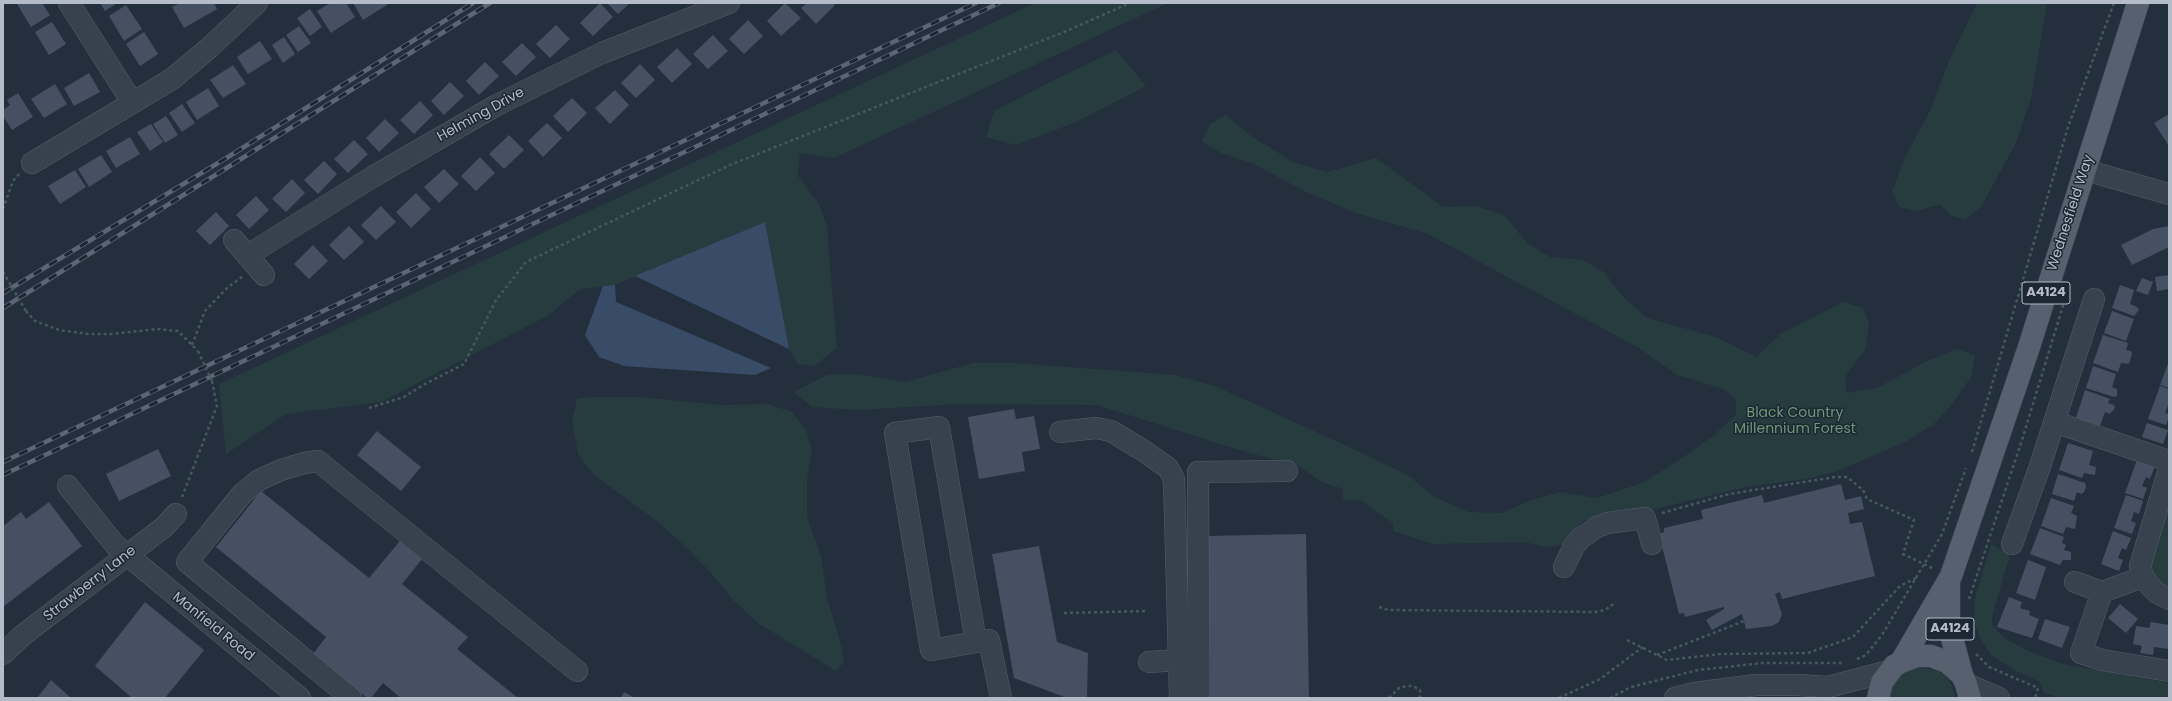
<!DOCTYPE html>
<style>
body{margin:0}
#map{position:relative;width:2172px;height:701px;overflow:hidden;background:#242f3e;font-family:Poppins,sans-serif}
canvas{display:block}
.frame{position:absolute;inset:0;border:4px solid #b4bcc9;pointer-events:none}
</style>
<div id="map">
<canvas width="2172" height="701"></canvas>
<div class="frame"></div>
</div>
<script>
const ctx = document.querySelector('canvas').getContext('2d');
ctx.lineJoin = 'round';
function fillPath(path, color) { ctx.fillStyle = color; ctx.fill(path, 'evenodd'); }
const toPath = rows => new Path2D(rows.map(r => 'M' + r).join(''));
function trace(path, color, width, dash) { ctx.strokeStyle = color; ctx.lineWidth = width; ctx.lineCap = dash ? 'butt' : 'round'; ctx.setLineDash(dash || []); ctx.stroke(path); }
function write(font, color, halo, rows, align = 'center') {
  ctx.font = font + ' Poppins,sans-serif'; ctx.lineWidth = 3; ctx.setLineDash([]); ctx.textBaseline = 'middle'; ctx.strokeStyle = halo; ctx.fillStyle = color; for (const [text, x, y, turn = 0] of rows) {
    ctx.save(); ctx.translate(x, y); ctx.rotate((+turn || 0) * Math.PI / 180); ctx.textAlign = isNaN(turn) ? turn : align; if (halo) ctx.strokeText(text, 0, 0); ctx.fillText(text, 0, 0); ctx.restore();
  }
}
const green = toPath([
 [1035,3,1168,3,834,158,800,153,798,176,819,204,827,227,837,348,814,366,798,364,789,349,765,223,615,285,580,289,549,315,381,402,286,414,226,454,219,384],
 [1977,3,2047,3,2031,98,2016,143,1981,207,1965,220,1950,215,1940,204,1917,211,1899,207,1892,191,1905,157,1930,111,1949,61],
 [1116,50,1146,86,1076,122,1016,145,986,137,994,111,1048,83],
 [1226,115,1251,136,1295,163,1327,172,1376,158,1443,207,1476,206,1504,215,1527,243,1550,257,1583,260,1605,273,1622,296,1647,318,1716,337,1756,357,1782,333,1843,302,1863,308,1869,324,1865,350,1845,377,1847,393,1877,388,1927,361,1957,349,1975,355,1971,377,1953,403,1934,424,1905,442,1871,457,1834,472,1806,479,1746,487,1626,516,1584,520,1562,545,1546,547,1524,542,1433,544,1393,531,1393,523,1361,500,1343,500,1343,489,1324,483,1297,465,1249,453,1097,405,957,404,858,410,812,407,794,392,827,375,855,374,905,382,973,363,1014,363,1175,375,1215,386,1336,441,1406,474,1435,497,1468,512,1502,513,1532,500,1560,492,1597,498,1642,483,1681,459,1714,435,1736,415,1736,400,1724,389,1677,375,1639,348,1428,234,1356,213,1304,191,1254,164,1221,153,1202,142,1210,124],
 [591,397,640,397,721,405,768,404,792,412,806,430,812,449,807,480,807,517,821,556,827,598,841,645,844,662,836,671,758,623,733,600,712,574,688,549,657,521,594,475,578,454,572,421,577,399],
 [2169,501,2169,589,2160,585,2152,574,2150,563],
 [1991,544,2010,555,1992,616,1992,625,2004,638,2028,651,2063,664,2169,683,2169,698,2061,698,2044,693,2040,682,2014,670,1991,655,1980,638,1974,620,1975,599],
 [1918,667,1938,671,1946,677,1952,685,1955,698,1888,698,1891,685,1898,676,1908,670]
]);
const water = toPath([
 [765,222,789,349,635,276],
 [615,285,616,302,771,368,755,375,624,366,599,357,585,335,603,286]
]);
const building = toPath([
 [42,3,50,15,31,27,17,4],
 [100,3,117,3,105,11],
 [180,3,214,3,217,9,184,28,172,7],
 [330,3,346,3,355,17,331,33,317,11],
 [353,3,390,3,363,20],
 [600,3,613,17,593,36,580,23],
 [607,3,630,3,618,14],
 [785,3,801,18,781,36,767,21],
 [807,3,833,3,835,5,816,24,801,8],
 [126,5,142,29,124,41,109,16],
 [310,9,322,27,310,36,297,18],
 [748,20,763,36,744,54,729,39],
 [52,22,66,44,49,55,35,32],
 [556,25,570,39,550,58,536,44],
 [299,26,311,43,298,52,286,35],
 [144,32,158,54,140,66,126,44],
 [713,35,728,51,708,69,693,54],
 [284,37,295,54,283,63,272,45],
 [260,41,272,59,248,74,237,57],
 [522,43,536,57,516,76,502,62],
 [677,48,692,64,672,83,657,67],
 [485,62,499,76,479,95,466,81],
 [640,64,655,80,636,98,621,83],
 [233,65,246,84,223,98,210,80],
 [89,73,100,92,74,106,64,88],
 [450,82,464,96,444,115,431,101],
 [55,84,67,104,44,118,31,99],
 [208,88,219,106,197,120,186,102],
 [615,90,629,105,610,124,595,108],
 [18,93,33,117,12,130,3,116,3,110,10,105,7,100],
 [572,98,587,113,568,132,553,116],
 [420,101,433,115,414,134,400,120],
 [182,104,195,123,182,132,169,113],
 [2169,114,2169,146,2154,123],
 [166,116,178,135,165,143,153,124],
 [385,119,399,133,379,152,366,138],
 [547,123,562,138,543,157,528,141],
 [151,124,163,142,150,151,137,132],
 [509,135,524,150,504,169,489,154],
 [130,137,140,154,116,168,106,151],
 [354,140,368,154,348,173,334,159],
 [101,155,112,172,89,187,78,169],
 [480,157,495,173,476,191,461,176],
 [324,161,337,174,318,194,304,180],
 [444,169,459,184,439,203,424,187],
 [75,170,86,187,60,204,48,186],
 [292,179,305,193,286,212,272,199],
 [416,193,431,209,411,228,396,212],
 [256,196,269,210,249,229,236,215],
 [381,206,396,222,376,240,361,225],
 [216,212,229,226,210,245,196,231],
 [349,226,364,242,344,260,329,245],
 [2169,226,2169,247,2132,265,2121,245,2153,229],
 [313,245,328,261,309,279,294,264],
 [2169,275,2169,289,2157,291,2155,277],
 [2142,278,2153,282,2148,295,2136,291],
 [2120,285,2134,290,2130,304,2137,307,2139,310,2134,316,2112,308],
 [2112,311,2134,319,2126,341,2104,333],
 [2103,335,2128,343,2126,350,2131,351,2132,354,2129,364,2121,363,2118,372,2093,363],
 [2169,361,2169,388,2160,385],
 [2093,366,2116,374,2112,387,2117,389,2117,396,2114,397,2086,388],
 [2160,386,2169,389,2169,403,2165,413,2169,414,2169,417,2166,425,2148,419],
 [2085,390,2110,399,2108,403,2114,405,2115,408,2110,414,2105,412,2100,426,2076,418],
 [1014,409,1016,419,1034,416,1040,449,1022,452,1025,471,979,479,968,417],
 [2147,423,2168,430,2163,444,2142,437],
 [377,431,421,467,401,491,357,455],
 [2068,443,2093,451,2089,465,2096,467,2095,475,2084,473,2082,478,2059,470],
 [158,449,171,476,119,501,106,474],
 [2137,460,2155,466,2150,479,2146,477,2142,486,2147,488,2143,499,2125,493],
 [2058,474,2085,483,2086,487,2084,492,2081,494,2077,492,2074,501,2052,494],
 [1841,484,1845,500,1861,496,1864,509,1848,513,1850,524,1862,522,1875,576,1782,599,1780,592,1775,594,1782,614,1779,622,1772,626,1746,629,1742,614,1712,630,1706,620,1724,609,1724,607,1685,617,1684,613,1679,614,1659,534,1664,532,1664,528,1703,519,1701,510,1762,495,1764,503],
 [261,491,369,578,400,541,422,559,402,584,468,637,457,649,518,698,401,698,383,683,371,698,367,698,313,654,326,637,216,547],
 [2126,495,2143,501,2139,514,2134,512,2131,521,2136,523,2132,534,2114,528],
 [2051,498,2074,506,2071,513,2077,516,2075,529,2066,527,2063,534,2041,526],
 [49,502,82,546,3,607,3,526,21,512,26,519],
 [2040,528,2064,537,2062,543,2066,545,2064,550,2071,552,2071,560,2063,560,2060,565,2030,554],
 [2113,531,2131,538,2126,550,2122,548,2118,558,2123,560,2119,571,2101,564],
 [1306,534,1309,698,1210,698,1207,536],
 [1039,546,1057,642,1088,653,1087,698,1067,698,1014,678,992,554],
 [2028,560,2046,567,2035,600,2016,593],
 [2009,597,2022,602,2020,608,2030,611,2029,615,2039,619,2032,638,1997,627],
 [145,602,204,650,165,698,132,698,95,666],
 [2120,604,2138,619,2126,633,2108,618],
 [2045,619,2070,627,2062,648,2038,639],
 [2151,622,2169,625,2169,649,2154,647,2153,655,2140,653,2142,646,2133,644,2136,626,2149,628],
 [51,680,71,698,37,698],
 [624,692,635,698,621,698]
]);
const path = toPath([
 [3,209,13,181,19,174],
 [26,311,35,321,59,330,88,334,111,334,157,329,178,331,198,351],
 [192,345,205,311,227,288,243,276],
 [369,408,404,397,425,384,464,364,496,300,526,262,730,165,1064,32,1130,3],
 [1972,452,2068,127,2114,3],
 [182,497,217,406,212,381],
 [1662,513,1729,494,1835,477,1847,477,1863,490,1867,499,1914,520,1903,554,1934,569],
 [1969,599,2022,440,2069,286],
 [1379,607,1388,610,1595,612,1605,610,1616,602],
 [1064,613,1148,611],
 [1627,640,1667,660,1721,654,1808,653,1853,637,1900,586,1916,578],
 [1976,654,1989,667,2038,688,2035,698],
 [1657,655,1744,621],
 [1857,659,1866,655,1882,635,1942,534,1966,468],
 [1389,698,1399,688,1406,686,1413,686,1420,690,1420,697,1423,698],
 [1559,698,1600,679,1643,647],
 [1610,698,1631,687,1698,670,1763,663,1843,663]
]);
const minor = toPath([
 [69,3,132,102],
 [32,163,172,79,209,48,257,3],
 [2085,170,2169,194],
 [234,240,264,275],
 [248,255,374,176,497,105,602,53,729,3],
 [2055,422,2169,461],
 [1060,432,1096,428,1111,431,1144,451,1168,468,1174,479,1180,698],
 [2169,469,2140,566,2143,577,2150,586,2157,593,2169,599],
 [68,486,115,545,300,698],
 [2012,544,2040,466,2094,299],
 [1564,567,1574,546,1581,538,1597,527,1608,523,1645,518,1652,544],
 [2075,582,2102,592,2081,653,2102,660,2169,671],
 [2102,592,2143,577],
 [976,642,939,427,895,433,931,650,976,642,989,640,1001,698],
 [3,654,23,635,164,527,176,514],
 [1149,662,1179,660],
 [1966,684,1999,698],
 [351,698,187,562,242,494,259,480,281,470,304,463,318,461,577,671],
 [1199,698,1198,472,1287,471],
 [1675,698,1694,693,1756,685,1798,685,1828,687,1889,671]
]);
const major = toPath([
 [1949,581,1949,627,1962,675],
 [1901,662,1951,576,2028,350,2138,3],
 [1878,698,1882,682,1894,666,1901,662,1916,656,1931,656,1947,662,1962,675,1966,684,1970,698]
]);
const rail = toPath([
 [3,293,228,157,473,3],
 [3,308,490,3],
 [3,462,976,3],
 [3,475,999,3]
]);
const pathBridge = toPath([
 [3,272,26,311],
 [198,351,212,381]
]);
const shields = [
 [2046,293,48],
 [1950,629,48]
];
const shieldNames = [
 ["A4124",2046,293],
 ["A4124",1950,629]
];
const streetNames = [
 ["Helming Drive",481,115,-29],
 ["Wednesfield Way",2071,213,-72],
 ["Strawberry Lane",90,584,-38],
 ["Manfield Road",213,627,39]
];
const parkNames = [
 ["Black Country",1795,413],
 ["Millennium Forest",1795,429]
];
fillPath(green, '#263c3f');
fillPath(water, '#394c67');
fillPath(building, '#455162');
trace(minor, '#565f6c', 22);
trace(major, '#414a57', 23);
trace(path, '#44595c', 2.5, [3, 3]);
trace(minor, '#38414e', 21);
trace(major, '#56606e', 22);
trace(rail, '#5a6575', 4.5);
trace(rail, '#1d2633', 3, [9]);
trace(pathBridge, '#44595c', 2.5, [3, 3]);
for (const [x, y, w] of shields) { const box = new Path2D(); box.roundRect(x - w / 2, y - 11, w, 22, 3); ctx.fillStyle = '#1d2633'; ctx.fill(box); trace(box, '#b4bcc9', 1); }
write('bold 13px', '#b4bcc9', null, shieldNames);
write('14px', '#b4bcc9', '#1d2633', streetNames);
write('14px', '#6b9a76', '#1d2633', parkNames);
</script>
